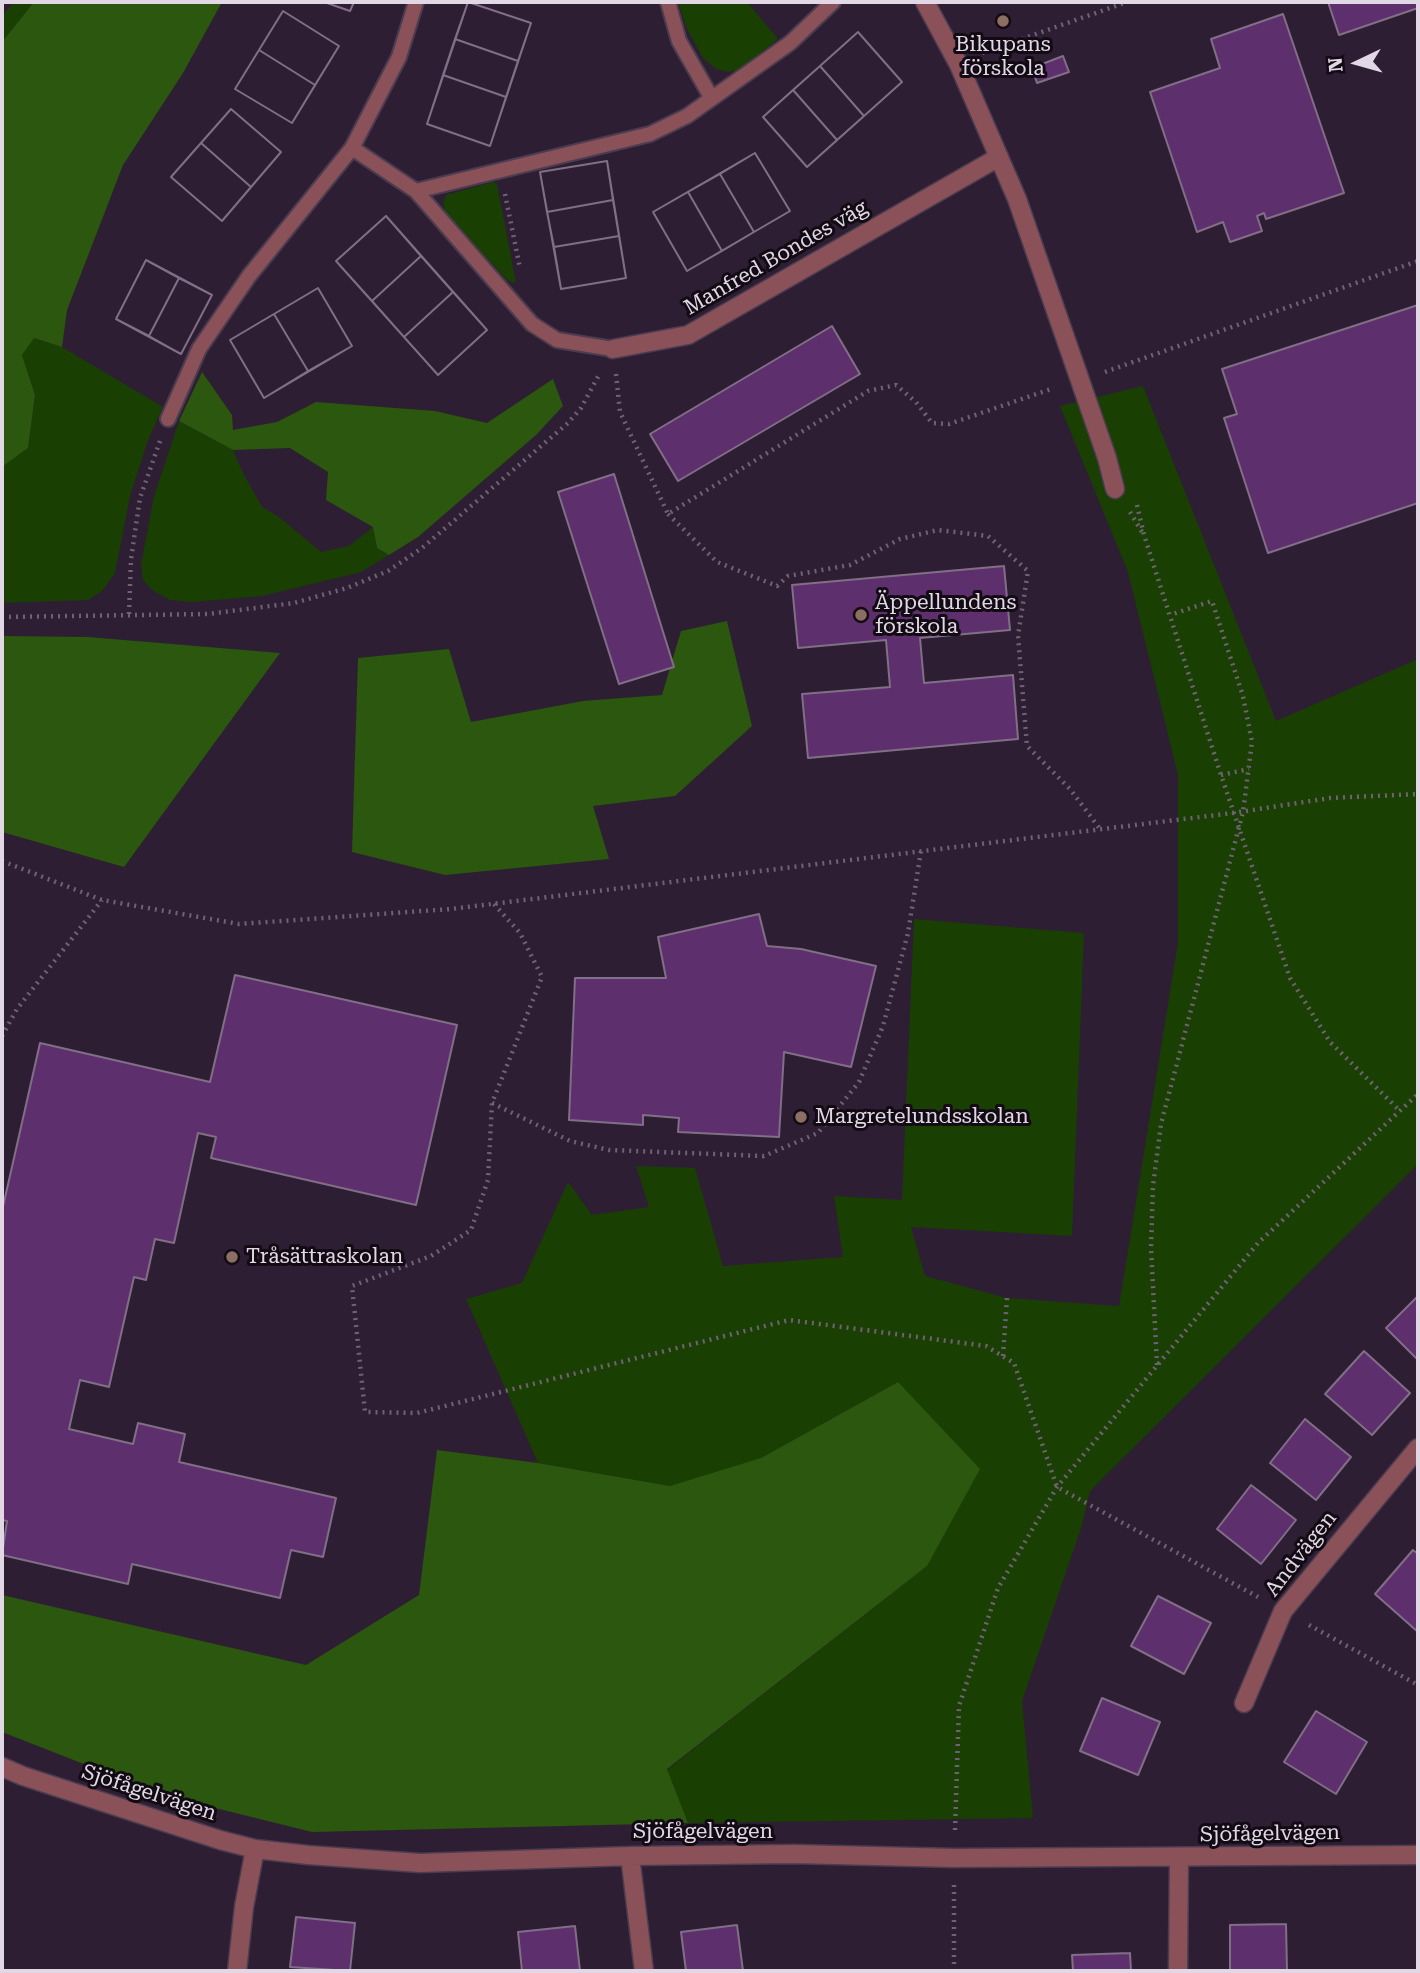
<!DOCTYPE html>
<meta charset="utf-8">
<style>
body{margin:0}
#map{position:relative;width:1420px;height:1973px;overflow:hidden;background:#2e1e33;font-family:"Roboto Serif",serif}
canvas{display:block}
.frame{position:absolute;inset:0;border:4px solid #e2d7e5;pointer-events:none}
.north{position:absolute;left:1322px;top:28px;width:70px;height:70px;-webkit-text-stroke:5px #120b14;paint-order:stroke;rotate:265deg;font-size:19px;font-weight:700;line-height:28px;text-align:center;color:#e2d7e5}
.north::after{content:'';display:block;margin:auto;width:24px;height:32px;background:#e2d7e5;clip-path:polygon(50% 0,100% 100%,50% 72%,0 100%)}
</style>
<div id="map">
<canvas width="1420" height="1973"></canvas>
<div class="frame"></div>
<div class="north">N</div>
</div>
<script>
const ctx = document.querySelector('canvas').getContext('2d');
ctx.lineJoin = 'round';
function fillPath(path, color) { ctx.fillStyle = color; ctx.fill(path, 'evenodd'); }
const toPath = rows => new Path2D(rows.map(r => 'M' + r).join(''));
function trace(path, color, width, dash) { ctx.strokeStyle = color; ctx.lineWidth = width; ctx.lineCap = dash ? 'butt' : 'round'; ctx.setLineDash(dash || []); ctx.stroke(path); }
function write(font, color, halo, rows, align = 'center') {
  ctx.font = font + ' "Roboto Serif",serif'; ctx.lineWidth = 6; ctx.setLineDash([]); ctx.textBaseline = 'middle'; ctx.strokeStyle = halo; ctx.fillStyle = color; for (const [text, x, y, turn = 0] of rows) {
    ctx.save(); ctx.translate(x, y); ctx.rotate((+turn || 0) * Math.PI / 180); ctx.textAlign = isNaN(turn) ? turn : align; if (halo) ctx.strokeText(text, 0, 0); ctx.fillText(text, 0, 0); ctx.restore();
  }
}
const green = toPath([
 [14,2,34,2,2,42,2,16],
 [678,2,747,2,778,39,741,69,729,72,716,69,703,58,687,29],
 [493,182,497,184,516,283,508,281,446,214,443,203,446,195],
 [33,338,62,347,163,407,148,440,130,496,115,573,102,591,88,600,2,603,2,467,28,448,35,395,22,355],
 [1143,386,1276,721,1418,659,1418,1164,1090,1491,1082,1525,1022,1701,1033,1818,688,1823,667,1770,927,1566,898,1382,752,1463,670,1486,538,1463,466,1299,522,1283,568,1182,592,1215,649,1207,636,1166,695,1168,723,1266,843,1257,834,1196,902,1200,914,919,1084,933,1072,1236,911,1227,925,1276,1007,1298,1119,1306,1178,943,1178,775,1128,572,1060,406],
 [179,421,233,450,241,469,262,507,279,517,321,552,349,546,373,527,377,548,389,555,361,572,262,596,192,602,170,600,152,590,143,580,141,565,154,496]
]);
const forest = toPath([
 [34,2,222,2,183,73,123,165,67,310,62,347,34,338,22,355,35,395,28,448,2,467,2,42],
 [202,372,232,415,233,430,277,422,316,402,435,411,487,423,553,379,563,406,536,435,418,537,389,555,377,548,373,527,326,500,328,472,290,448,233,450,179,421],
 [727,621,752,726,675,796,593,806,609,859,445,875,352,852,358,658,449,649,471,722,583,701,662,695,681,631],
 [2,636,88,637,280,653,124,867,2,832],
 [898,1382,980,1469,927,1566,667,1769,688,1823,312,1832,163,1795,2,1732,2,1595,306,1665,419,1595,437,1450,538,1463,670,1486,761,1458]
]);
const building = toPath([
 [324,2,354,2,350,11,324,2],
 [324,2,354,2,350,11,324,2],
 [468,2,531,23,490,146,427,124,468,2],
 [468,2,531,23,518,61,455,39,468,2],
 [1328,2,1418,2,1418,8,1339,35,1328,2],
 [283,11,339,46,315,85,259,50,283,11],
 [283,11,339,46,292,123,235,89,283,11],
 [1283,14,1344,193,1266,219,1264,213,1257,216,1262,231,1230,242,1223,222,1197,232,1150,92,1220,68,1211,39,1283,14],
 [858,32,902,82,864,116,820,66,858,32],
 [858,32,902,82,807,167,763,117,858,32],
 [455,39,518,61,506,97,443,75,455,39],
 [259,50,315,85,292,123,235,89,259,50],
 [1063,56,1069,72,1037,83,1032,68,1063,56],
 [820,66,864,116,837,140,793,90,820,66],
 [443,75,506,97,490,146,427,124,443,75],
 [793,90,837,140,807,167,763,117,793,90],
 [231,109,281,152,222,221,171,177,231,109],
 [231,109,281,152,251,187,201,143,231,109],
 [201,143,251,187,222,221,171,177,201,143],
 [755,153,790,211,687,271,653,212,755,153],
 [755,153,790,211,754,232,720,174,755,153],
 [607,161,626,278,561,289,540,172,607,161],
 [607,161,613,200,547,212,540,172,607,161],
 [720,174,754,232,722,251,688,192,720,174],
 [688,192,722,251,687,271,653,212,688,192],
 [613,200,619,236,554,247,547,212,613,200],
 [386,216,487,330,438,375,336,261,386,216],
 [386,216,421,256,372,301,336,261,386,216],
 [619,236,626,278,561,289,554,247,619,236],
 [421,256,453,292,404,337,372,301,421,256],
 [146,260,212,295,181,354,116,319,146,260],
 [146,260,179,278,149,336,116,319,146,260],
 [179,278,212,295,181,354,149,336,179,278],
 [318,288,352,346,264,398,230,340,318,288],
 [318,288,352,346,308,371,274,314,318,288],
 [453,292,487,330,438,375,404,337,453,292],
 [1418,305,1418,503,1268,553,1224,418,1237,414,1222,369,1418,305],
 [274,314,308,371,264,398,230,340,274,314],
 [832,326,860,374,678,481,650,434,832,326],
 [614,474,674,667,619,684,558,492,614,474],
 [1004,566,1010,630,920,638,924,683,1013,675,1018,739,808,758,802,694,890,687,886,640,798,648,792,585,1004,566],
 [759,914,767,946,801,949,876,966,851,1067,784,1052,779,1137,678,1132,679,1118,643,1115,643,1125,569,1120,575,978,666,978,658,937,759,914],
 [235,975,457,1025,416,1205,211,1158,216,1137,198,1133,174,1243,155,1239,146,1280,134,1277,109,1387,80,1380,69,1429,133,1444,138,1423,185,1434,179,1462,336,1498,323,1557,291,1550,280,1598,132,1564,128,1584,2,1555,7,1521,2,1520,2,1211,40,1043,210,1082,235,975],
 [1418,1296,1418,1360,1386,1328,1418,1296],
 [1364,1351,1410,1393,1372,1435,1325,1394,1364,1351],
 [1305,1419,1351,1457,1316,1500,1270,1463,1305,1419],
 [1251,1485,1296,1520,1261,1564,1217,1529,1251,1485],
 [1413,1550,1418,1554,1418,1632,1375,1594,1413,1550],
 [1158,1596,1211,1623,1184,1674,1131,1646,1158,1596],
 [1102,1698,1160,1722,1138,1775,1080,1751,1102,1698],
 [1316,1711,1367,1742,1336,1794,1284,1762,1316,1711],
 [296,1917,355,1923,350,1971,290,1967,296,1917],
 [1286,1924,1287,1971,1230,1971,1230,1925,1286,1924],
 [737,1925,743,1971,686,1971,681,1932,737,1925],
 [575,1926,580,1971,522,1971,518,1932,575,1926],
 [1130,1953,1131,1971,1073,1971,1072,1955,1130,1953]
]);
const path = toPath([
 [982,53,1127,2],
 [505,194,520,268],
 [1105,372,1418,261],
 [616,374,620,412,668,514,868,391,896,385,916,402,932,423,949,424,1054,388],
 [1137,505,1144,535,1221,775,1290,978,1330,1042,1400,1111],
 [1130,512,1142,532],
 [668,514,717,562,777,586,788,576,850,565,900,539,938,530,988,536,1028,571,1018,636,1027,746,1070,789,1100,829],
 [129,614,131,559,140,498,160,441],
 [2,617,208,614,294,603,347,588,388,571,422,548,568,423,581,408,600,373],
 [1221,775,1249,769],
 [2,861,102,900,239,924,451,909,1233,813,1330,798,1418,794],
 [494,904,520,933,542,977,492,1103,488,1180,471,1230,431,1256,352,1286,365,1412,417,1413,789,1320,986,1346,1014,1363,1057,1487,1258,1597],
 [2,1036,17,1009,102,900],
 [492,1103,570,1141,609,1150,764,1156,818,1133,859,1082,883,1026,908,933,921,851],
 [1003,1356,1007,1298],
 [1157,1365,1151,1248,1153,1186,1161,1124,1243,812,1252,742,1243,696,1212,601,1170,615],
 [1309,1625,1418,1685],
 [955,1830,959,1706,998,1588,1057,1487,1258,1243,1418,1094],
 [954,1885,954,1971]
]);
const service = toPath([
 [668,2,679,41,711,97],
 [352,148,416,191,532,324,557,340,613,349],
 [416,191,650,134,687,116,790,43,833,2],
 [168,419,199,349,249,276,352,148,399,57,416,2]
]);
const minor = toPath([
 [925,2,959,65,1017,199,1107,458,1115,489],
 [613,349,688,335,999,157],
 [1244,1703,1283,1611,1418,1448],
 [2,1767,23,1776,220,1840,255,1849,308,1855,420,1863,630,1856,794,1854,954,1858,1418,1855],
 [630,1856,644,1971],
 [237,1971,244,1907,255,1849],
 [1178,1971,1179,1858]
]);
const markers = [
 [1003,21,7,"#8d6e63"],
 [861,615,7,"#8d6e63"],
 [801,1117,7,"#8d6e63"],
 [232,1257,7,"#8d6e63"]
];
const poiNames = [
 ["Bikupans",1003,45,"center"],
 ["förskola",1003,69,"center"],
 ["Äppellundens",875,603],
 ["förskola",875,627],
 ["Margretelundsskolan",815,1117],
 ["Tråsättraskolan",246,1257]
];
const streetNames = [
 ["Manfred Bondes väg",776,258,-30],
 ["Andvägen",1301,1554,-52],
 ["Sjöfågelvägen",149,1793,18],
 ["Sjöfågelvägen",703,1832],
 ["Sjöfågelvägen",1270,1834,-1]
];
fillPath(green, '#1a3f02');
fillPath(forest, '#2b570e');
fillPath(building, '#5e2f6d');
trace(building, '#816e87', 2);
trace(service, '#4b3c4f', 18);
trace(minor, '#4b3c4f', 21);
trace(path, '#706274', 4.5, [2, 5]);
trace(service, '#8a5159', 14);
trace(minor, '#8a5159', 18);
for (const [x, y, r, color] of markers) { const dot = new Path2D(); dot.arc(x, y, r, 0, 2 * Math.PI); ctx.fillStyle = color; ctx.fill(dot); trace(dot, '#120b14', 2.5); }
write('21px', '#e2d7e5', '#120b14', poiNames, 'left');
write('21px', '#e2d7e5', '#120b14', streetNames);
</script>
